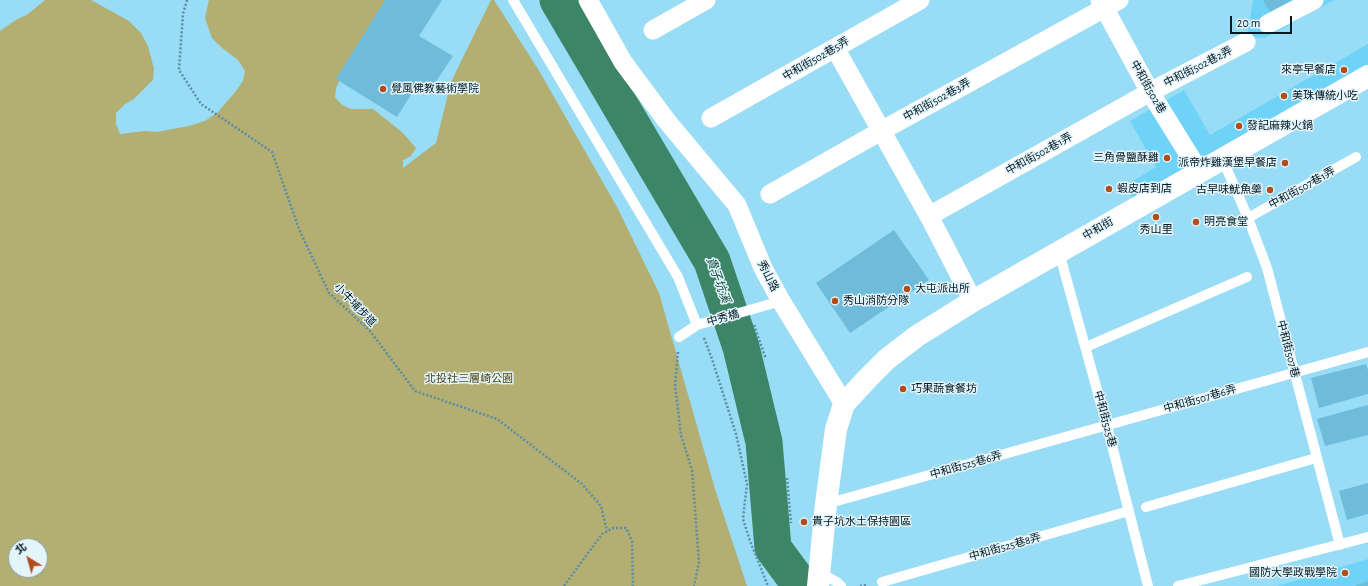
<!DOCTYPE html>
<meta charset="utf-8">
<style>
body{margin:0}
#map{position:relative;width:1368px;height:586px;overflow:hidden;background:#98dcf6;font-family:"Alegreya Sans","Noto Sans TC",sans-serif}
canvas{display:block}
.north{position:absolute;left:8px;top:538px;width:40px;height:40px;box-sizing:border-box;background:#e4f4fb;border:1px solid #899ca4;border-radius:50%;rotate:323deg;font-size:11px;font-weight:700;line-height:16px;text-align:center;color:#001922}
.north::after{content:'';display:block;margin:auto;width:14px;height:18px;background:#b14d1a;clip-path:polygon(50% 0,100% 100%,50% 72%,0 100%)}
.scale{position:absolute;left:1230px;top:16px;width:62px;height:18px;box-sizing:border-box;border:2px solid #001922;border-top:0;padding-left:5px;font-size:12px;line-height:14px;white-space:nowrap;color:#001922;-webkit-text-stroke:3px #e4f4fb;paint-order:stroke}
</style>
<div id="map">
<canvas width="1368" height="586"></canvas>
<div class="north">北</div>
<div class="scale">20 m</div>
</div>
<script>
const ctx = document.querySelector('canvas').getContext('2d');
ctx.lineJoin = 'round';
function fillPath(path, color) { ctx.fillStyle = color; ctx.fill(path, 'evenodd'); }
const toPath = rows => new Path2D(rows.map(r => 'M' + r).join(''));
function trace(path, color, width, dash) { ctx.strokeStyle = color; ctx.lineWidth = width; ctx.lineCap = dash ? 'butt' : 'round'; ctx.setLineDash(dash || []); ctx.stroke(path); }
function write(font, color, halo, rows, align = 'center') {
  ctx.font = font + ' "Alegreya Sans","Noto Sans TC",sans-serif'; ctx.lineWidth = 3; ctx.setLineDash([]); ctx.textBaseline = 'middle'; ctx.strokeStyle = halo; ctx.fillStyle = color; for (const [text, x, y, turn = 0] of rows) {
    ctx.save(); ctx.translate(x, y); ctx.rotate((+turn || 0) * Math.PI / 180); ctx.textAlign = isNaN(turn) ? turn : align; if (halo) ctx.strokeText(text, 0, 0); ctx.fillText(text, 0, 0); ctx.restore();
  }
}
const built = toPath([
 [1253,0,1334,0,1265,38,1247,37],
 [1368,44,1368,73,1137,206,1125,186,1156,167,1130,121,1184,90,1210,135],
 [1368,559,1368,586,1277,586]
]);
const green = toPath([
 [45,0,91,0,129,21,141,33,148,46,154,69,153,80,134,99,125,104,116,113,116,124,120,134,145,131,157,132,189,126,205,121,218,112,236,91,243,81,245,71,238,60,221,47,212,38,205,18,209,0,391,0,340,79,336,88,335,97,342,105,351,109,373,109,402,132,416,148,411,156,403,160,403,168,436,143,451,82,491,0,494,0,538,69,617,207,659,293,715,489,747,586,0,586,0,31,16,20,28,14],
 [16,546,40,546,40,570,16,570]
]);
const river = toPath([
 [558,0,712,261,741,347,764,442,773,548,801,586]
]);
const building = toPath([
 [385,0,442,0,419,36,453,56,431,89,419,82,397,117,336,79],
 [1263,0,1291,0,1270,12],
 [894,230,929,280,850,333,816,283],
 [1366,364,1368,370,1368,394,1319,408,1311,378],
 [1368,405,1368,435,1325,446,1317,419],
 [1368,483,1368,514,1347,520,1339,491],
 [1368,581,1368,586,1354,586]
]);
const path = toPath([
 [187,0,183,14,179,70,201,104,272,152,299,229,329,293,370,331,415,391,497,419,582,484,601,506,607,531],
 [754,325,766,359],
 [704,338,712,359,736,434,747,484,743,519,750,541,768,586],
 [678,352,675,385,681,435,692,470,699,562,694,586],
 [787,478,791,523],
 [564,586,602,534,613,528,626,528,632,541,633,586],
 [860,586,868,585]
]);
const service = toPath([
 [513,0,678,277,697,325],
 [1222,158,1248,218,1267,268,1340,545],
 [1248,218,1356,157],
 [1059,252,1107,426,1148,586],
 [679,337,697,325,781,301],
 [1086,347,1247,277],
 [826,504,1368,352],
 [1146,507,1316,458],
 [819,572,837,582,841,586],
 [882,582,1129,511],
 [1178,586,1368,537]
]);
const minor = toPath([
 [588,0,623,62,666,120,737,205,763,268,781,301,844,404],
 [1100,0,1150,92,1199,171],
 [1268,24,1314,0],
 [653,30,706,0],
 [835,48,929,216,973,301],
 [711,118,920,0],
 [770,194,881,131,1119,0],
 [929,216,1150,92,1246,42]
]);
const tertiary = toPath([
 [818,586,826,504,836,429,844,404,867,379,887,359,917,336,973,301,1368,76]
]);
const markers = [
 [1344,70,4,"#b14d1a"],
 [383,89,4,"#b14d1a"],
 [1284,96,4,"#b14d1a"],
 [1239,126,4,"#b14d1a"],
 [1167,158,4,"#b14d1a"],
 [1285,163,4,"#b14d1a"],
 [1109,189,4,"#b14d1a"],
 [1270,190,4,"#b14d1a"],
 [1156,217,4,"#b14d1a"],
 [1196,222,4,"#b14d1a"],
 [907,289,4,"#b14d1a"],
 [835,301,4,"#b14d1a"],
 [903,389,4,"#b14d1a"],
 [804,522,4,"#b14d1a"],
 [1345,573,4,"#b14d1a"]
];
const streetNames = [
 ["中和街502巷5弄",816,59,-30],
 ["中和街502巷2弄",1198,67,-27],
 ["中和街502巷",1148,87,60],
 ["中和街502巷3弄",937,100,-29],
 ["中和街502巷1弄",1039,154,-29],
 ["中和街507巷1弄",1302,188,-29],
 ["中和街",1098,229,-30],
 ["秀山路",768,276,63],
 ["小牛埔步道",355,305,46],
 ["中秀橋",723,318,-16],
 ["中和街507巷",1288,349,75],
 ["中和街507巷6弄",1200,399,-16],
 ["中和街525巷",1105,419,75],
 ["中和街525巷6弄",966,465,-16],
 ["中和街525巷8弄",1005,547,-16]
];
const poiNames = [
 ["來亭早餐店",1336,70,"right"],
 ["覺風佛教藝術學院",391,89],
 ["美珠傳統小吃",1292,96],
 ["發記麻辣火鍋",1247,126],
 ["三角骨鹽酥雞",1159,158,"right"],
 ["派帝炸雞漢堡早餐店",1277,163,"right"],
 ["蝦皮店到店",1117,189],
 ["古早味魷魚羹",1262,190,"right"],
 ["明亮食堂",1204,222],
 ["秀山里",1156,230,"center"],
 ["大屯派出所",915,289],
 ["秀山消防分隊",843,301],
 ["巧果蔬食餐坊",911,389],
 ["貴子坑水土保持園區",812,522],
 ["國防大學政戰學院",1337,573,"right"]
];
const parkNames = [
 ["北投社三層崎公園",469,379]
];
const waterNames = [
 ["貴子坑溪",718,280,70]
];
fillPath(built, '#6ed3f7');
fillPath(green, '#b3ae72');
trace(river, '#3d8567', 37);
fillPath(building, '#6ebcd9');
trace(path, '#5b8ea1', 2.5, [2, 2]);
trace(service, '#fff', 10);
trace(minor, '#fff', 19);
trace(tertiary, '#fff', 22);
for (const [x, y, r, color] of markers) { const dot = new Path2D(); dot.arc(x, y, r, 0, 2 * Math.PI); ctx.fillStyle = color; ctx.fill(dot); trace(dot, '#e4f4fb', 1.5); }
write('11px', '#001922', '#e4f4fb', streetNames);
write('11px', '#001922', '#e4f4fb', poiNames, 'left');
write('11px', '#4b4613', '#e4f4fb', parkNames);
write('italic 12px', '#114c36', '#e4f4fb', waterNames);
</script>
